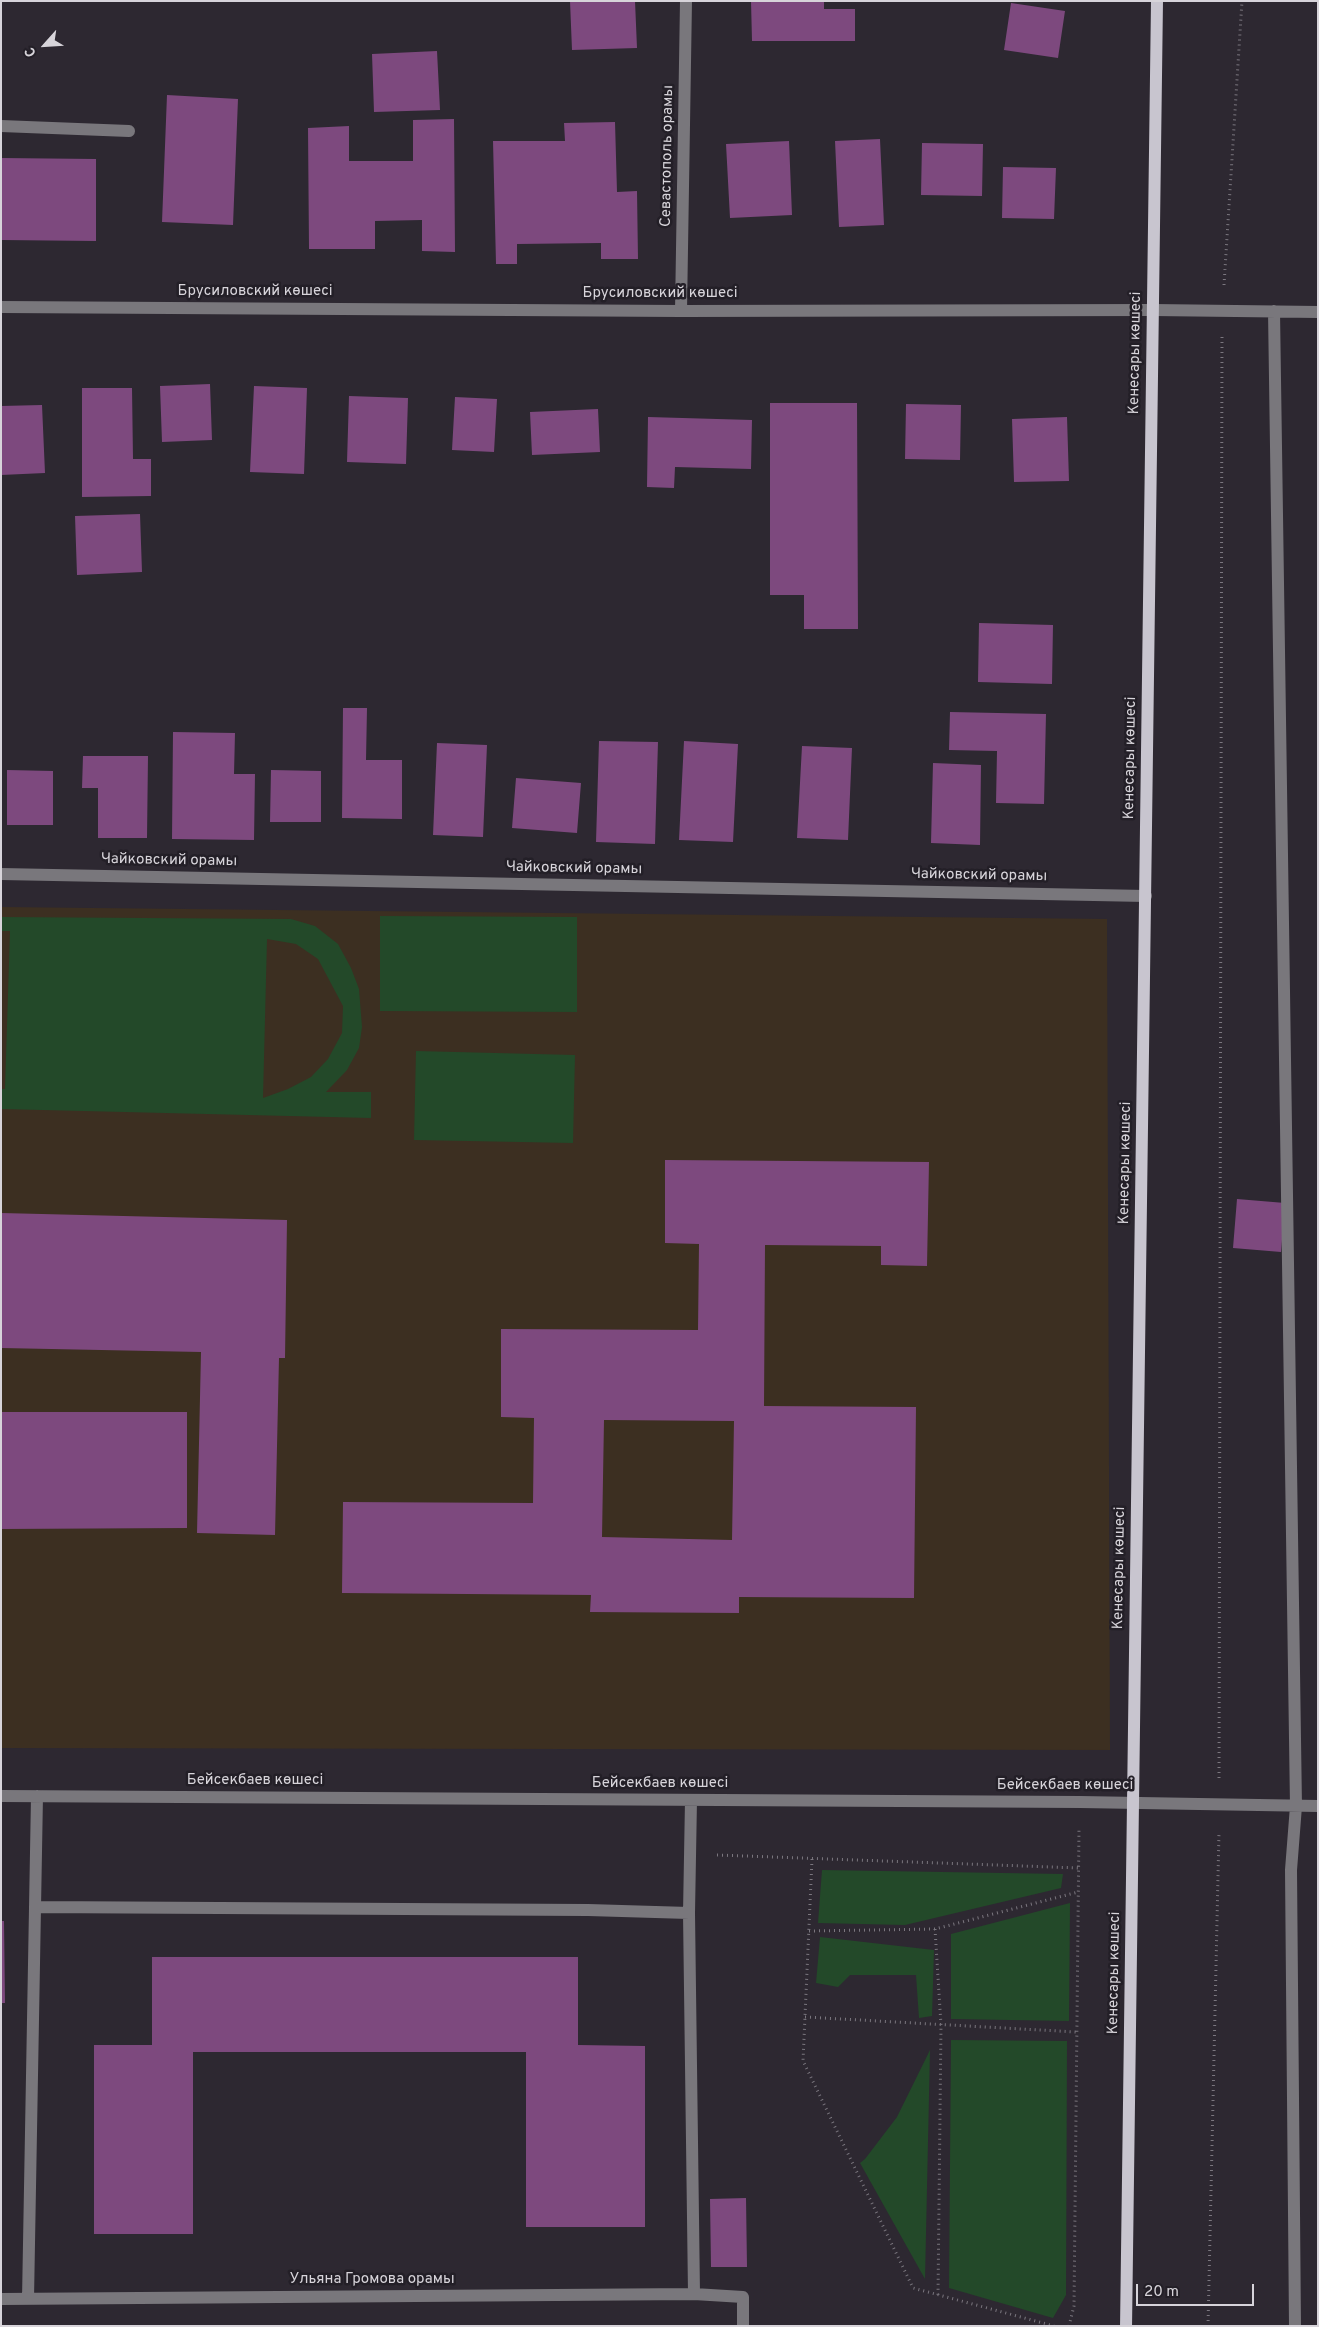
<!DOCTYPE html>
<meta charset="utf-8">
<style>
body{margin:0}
#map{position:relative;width:1319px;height:2327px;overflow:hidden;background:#2d2831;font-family:Overpass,sans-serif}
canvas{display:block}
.frame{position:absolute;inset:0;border:2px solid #d7d4da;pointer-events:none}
.north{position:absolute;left:20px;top:20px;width:50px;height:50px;-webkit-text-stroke:4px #231f27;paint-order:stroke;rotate:244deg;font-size:14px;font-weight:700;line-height:20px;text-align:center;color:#d7d4da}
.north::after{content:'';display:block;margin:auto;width:18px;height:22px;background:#d7d4da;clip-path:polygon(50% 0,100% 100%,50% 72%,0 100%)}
.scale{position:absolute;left:1136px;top:2284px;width:118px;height:22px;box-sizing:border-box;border:2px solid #d7d4da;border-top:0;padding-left:6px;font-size:15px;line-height:18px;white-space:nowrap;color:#d7d4da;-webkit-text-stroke:4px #231f27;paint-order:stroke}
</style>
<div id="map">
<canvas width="1319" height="2327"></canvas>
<div class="frame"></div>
<div class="north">С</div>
<div class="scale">20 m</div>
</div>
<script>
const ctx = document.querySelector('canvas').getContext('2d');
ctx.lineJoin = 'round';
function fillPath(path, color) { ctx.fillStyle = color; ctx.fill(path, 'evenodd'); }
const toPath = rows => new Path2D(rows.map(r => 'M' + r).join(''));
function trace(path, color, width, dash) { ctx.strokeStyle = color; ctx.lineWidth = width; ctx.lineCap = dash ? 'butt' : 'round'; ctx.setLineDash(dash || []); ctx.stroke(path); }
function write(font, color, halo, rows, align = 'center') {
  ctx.font = font + ' Overpass,sans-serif'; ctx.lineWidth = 5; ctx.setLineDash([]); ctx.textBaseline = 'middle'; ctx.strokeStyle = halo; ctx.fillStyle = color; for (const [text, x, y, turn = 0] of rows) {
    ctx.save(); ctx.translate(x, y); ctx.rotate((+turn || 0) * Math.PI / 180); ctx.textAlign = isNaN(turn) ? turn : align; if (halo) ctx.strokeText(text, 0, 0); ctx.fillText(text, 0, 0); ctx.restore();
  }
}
const education = toPath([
 [1,907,1107,919,1110,1750,1,1748]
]);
const green = toPath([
 [380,916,577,917,577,1012,380,1011],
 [1,917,291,919,315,926,338,944,351,968,359,989,362,1027,359,1048,347,1070,326,1092,371,1092,371,1118,1,1109,1,1089,5,1089,10,931,1,931],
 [267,939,296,944,318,959,343,1006,342,1033,328,1059,311,1077,288,1089,263,1098],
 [416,1051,575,1055,573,1143,414,1140],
 [822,1870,1063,1874,1061,1888,905,1925,818,1923],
 [1070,1903,1069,2021,951,2019,951,1934],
 [820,1937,934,1950,932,2016,919,2018,916,1975,850,1975,838,1987,816,1983],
 [951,2040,1067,2041,1066,2295,1053,2318,949,2288],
 [930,2050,925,2279,860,2163,865,2159,897,2117]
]);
const building = toPath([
 [570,1,635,1,637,48,572,50],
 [751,1,824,1,824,9,855,9,855,41,752,41],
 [1011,3,1065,11,1058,58,1004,50],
 [437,51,440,110,374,112,372,54],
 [167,95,238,99,233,225,162,222],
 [454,119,455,252,422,251,422,220,375,221,375,249,309,249,308,128,349,126,349,161,413,161,413,120],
 [615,122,617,192,637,191,638,259,601,259,601,243,517,244,517,264,496,264,493,141,565,141,564,123],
 [880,139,884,225,839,227,835,141],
 [789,141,792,215,730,218,726,144],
 [922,143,983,144,982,196,921,195],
 [1,158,96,159,96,241,1,240],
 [1003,167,1056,168,1054,219,1002,218],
 [210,384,212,440,162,442,160,386],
 [254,386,307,388,304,474,250,472],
 [82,388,132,388,133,459,151,459,151,496,82,497],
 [349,396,408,398,406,464,347,462],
 [455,397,497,399,494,452,452,450],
 [770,403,857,403,858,629,804,629,804,595,770,595],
 [906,404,961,405,960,460,905,459],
 [42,405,45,473,1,475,1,406],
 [598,409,600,452,532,455,530,412],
 [648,417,752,420,751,469,675,467,674,488,647,487],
 [1067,417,1069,481,1014,482,1012,419],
 [140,514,142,572,77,575,75,516],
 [979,623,1053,625,1052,684,978,682],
 [343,708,367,708,366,760,402,760,402,819,342,818],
 [950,712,1046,714,1044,804,996,803,997,751,949,750],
 [173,732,235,733,234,774,255,774,254,840,172,839],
 [599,741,658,742,655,844,596,842],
 [684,741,738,744,733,842,679,840],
 [437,743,487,745,483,837,433,835],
 [802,746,852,748,848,840,797,838],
 [83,756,148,756,147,838,98,838,98,788,82,788],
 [933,763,981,765,980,845,931,843],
 [7,770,53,771,53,825,7,825],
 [271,770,321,771,321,822,270,822],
 [516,778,581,783,577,833,512,828],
 [665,1160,929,1162,927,1266,881,1265,881,1246,765,1245,764,1406,916,1407,914,1598,739,1597,739,1613,590,1612,591,1595,342,1593,343,1502,533,1503,534,1418,501,1417,501,1329,698,1330,699,1244,665,1243],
 [604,1420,734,1421,732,1540,602,1537],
 [1237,1199,1285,1203,1281,1252,1233,1248],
 [1,1213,287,1220,285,1358,279,1358,275,1535,197,1533,201,1352,1,1348],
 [1,1412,187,1412,187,1528,1,1529],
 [1,1921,4,1921,5,2003,1,2003],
 [152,1957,578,1957,578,2045,645,2046,645,2227,526,2227,526,2052,193,2052,193,2234,94,2234,94,2045,152,2045],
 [746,2198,747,2267,711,2267,710,2199]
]);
const path = toPath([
 [1224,285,1242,1],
 [1219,1778,1222,337],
 [717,1855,1079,1868],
 [812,1859,803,2061,913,2288,1054,2326],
 [935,1929,941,2025,938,2295],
 [809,1931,935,1929,1078,1892],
 [805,2017,1076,2032],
 [1069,2326,1074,2306,1079,1828],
 [1208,2326,1219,1832]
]);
const minor = toPath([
 [1,126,129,131],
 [1,307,681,311,1153,310,1318,312],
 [681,311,686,1],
 [1274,311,1296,1806,1291,1870,1295,2326],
 [1,874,1146,896],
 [1,1796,1080,1802,1318,1806],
 [691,1800,689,1913,694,2294],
 [35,1907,588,1910,689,1913],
 [1,2299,694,2294,743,2297,743,2326],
 [28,2299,37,1796]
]);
const major = toPath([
 [1126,2326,1157,1]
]);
const streetNames = [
 ["Севастополь орамы",668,156,-89],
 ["Брусиловский көшесі",255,292],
 ["Брусиловский көшесі",660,294],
 ["Кенесары көшесі",1136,353,-89],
 ["Кенесары көшесі",1131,758,-89],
 ["Чайковский орамы",169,861,1],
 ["Чайковский орамы",574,869,1],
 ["Чайковский орамы",979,876,1],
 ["Кенесары көшесі",1126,1163,-89],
 ["Кенесары көшесі",1120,1568,-89],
 ["Бейсекбаев көшесі",255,1781],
 ["Бейсекбаев көшесі",660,1784],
 ["Бейсекбаев көшесі",1065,1786],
 ["Кенесары көшесі",1115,1973,-89],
 ["Ульяна Громова орамы",372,2280]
];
fillPath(education, '#3c2f21');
fillPath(green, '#234929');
fillPath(building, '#7d497e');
trace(path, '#7b777f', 3, [1, 4]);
trace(minor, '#79777c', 12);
trace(major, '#c8c5cf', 12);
write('15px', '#d7d4da', '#231f27', streetNames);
</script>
